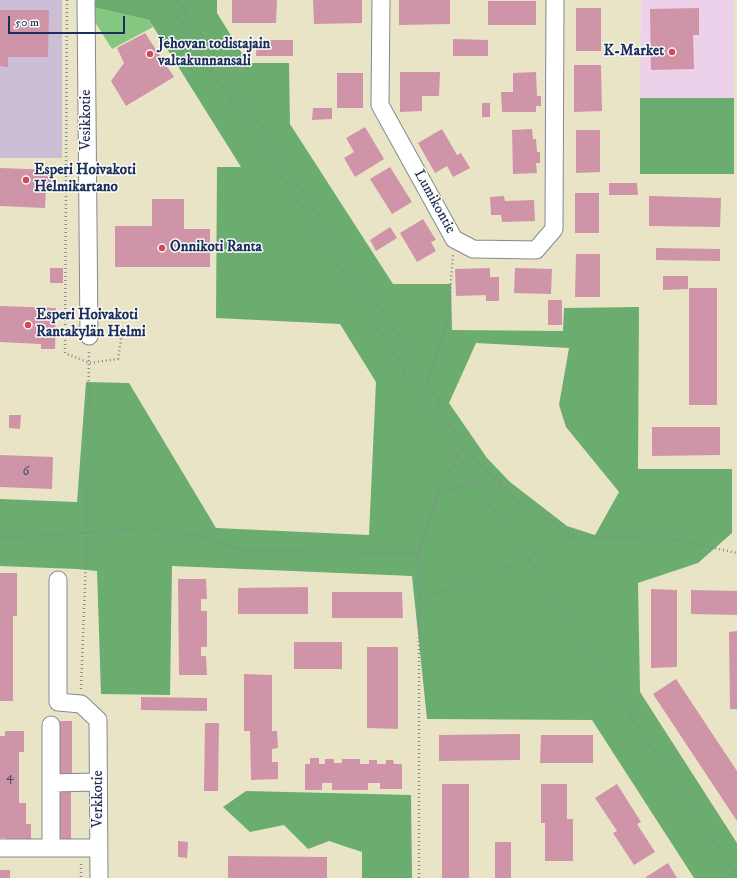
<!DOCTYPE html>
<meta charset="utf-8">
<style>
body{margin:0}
#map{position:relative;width:737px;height:878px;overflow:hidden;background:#eae4c6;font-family:"IM FELL DW Pica",serif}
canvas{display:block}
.scale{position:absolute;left:8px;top:16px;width:117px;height:18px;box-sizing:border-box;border:2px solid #1b2f5e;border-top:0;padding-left:5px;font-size:12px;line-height:14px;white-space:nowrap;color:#1b2f5e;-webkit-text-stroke:3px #fdfcf7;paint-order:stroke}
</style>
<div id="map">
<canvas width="737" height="878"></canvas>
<div class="scale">50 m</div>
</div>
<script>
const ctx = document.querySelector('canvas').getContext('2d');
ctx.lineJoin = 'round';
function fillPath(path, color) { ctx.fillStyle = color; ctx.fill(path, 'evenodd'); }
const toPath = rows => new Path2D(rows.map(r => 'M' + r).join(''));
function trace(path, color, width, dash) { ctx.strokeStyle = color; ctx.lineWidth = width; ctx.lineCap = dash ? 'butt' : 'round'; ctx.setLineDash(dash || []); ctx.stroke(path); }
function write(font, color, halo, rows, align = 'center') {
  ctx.font = font + ' "IM FELL DW Pica",serif'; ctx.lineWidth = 3; ctx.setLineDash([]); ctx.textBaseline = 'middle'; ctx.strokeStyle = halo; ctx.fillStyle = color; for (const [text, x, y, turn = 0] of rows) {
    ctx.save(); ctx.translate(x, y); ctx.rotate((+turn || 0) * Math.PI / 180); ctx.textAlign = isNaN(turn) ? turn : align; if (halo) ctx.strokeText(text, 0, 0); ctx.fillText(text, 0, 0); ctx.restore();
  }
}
const built = toPath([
 [641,0,734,0,734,98,640,98]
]);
const industrial = toPath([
 [0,0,62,0,62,158,0,158]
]);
const green = toPath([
 [92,7,149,20,153,27,112,49,93,19]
]);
const forest = toPath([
 [96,0,217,0,217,13,248,63,289,63,290,124,393,284,451,284,452,330,563,331,564,308,639,307,638,469,732,469,732,533,698,563,638,583,640,692,737,843,737,878,694,878,592,720,427,719,412,576,172,566,170,695,101,694,97,571,77,569,0,566,0,499,77,502,86,382,129,383,216,528,369,535,376,382,340,324,216,318,217,167,241,167,149,20,92,7],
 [476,343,569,348,559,405,566,427,619,492,595,535,567,526,510,482,487,458,449,403],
 [640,98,734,98,734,174,640,174],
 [246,791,411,795,412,878,362,878,362,852,329,841,308,849,284,825,250,832,223,807]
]);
const building = toPath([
 [232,0,277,0,276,23,232,23],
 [313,0,362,0,362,23,314,24],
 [399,0,450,0,450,24,399,25],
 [488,1,536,1,536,25,488,25],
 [576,8,601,8,601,51,576,51],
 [699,8,699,35,693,35,694,69,651,70,650,9],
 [0,10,49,10,48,57,8,57,8,67,0,66],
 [145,33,174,77,126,106,111,81,124,63,117,48],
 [453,39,488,40,488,56,453,56],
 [257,40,293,40,293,56,256,56],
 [574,65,601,65,602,111,574,112],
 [400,72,440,72,439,96,422,96,422,111,400,112],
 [536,72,537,96,541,96,541,106,536,106,536,112,502,112,501,92,513,92,513,73],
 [337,73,363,73,363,108,337,108],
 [482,103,490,103,490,117,482,117],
 [313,108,332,108,332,119,312,120],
 [365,127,384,159,355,177,344,158,354,152,346,138],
 [442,129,457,155,461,153,470,168,453,177,447,166,435,173,418,143],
 [532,129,533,139,536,139,537,152,540,152,540,163,536,163,537,173,513,174,512,130],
 [576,130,600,130,600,172,576,173],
 [390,167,412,202,392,214,370,179],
 [0,168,52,170,52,190,46,189,45,208,0,206],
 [609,183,637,183,638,195,609,195],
 [575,193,599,193,599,233,575,233],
 [504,196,505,201,534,200,535,221,502,222,501,215,491,215,490,197],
 [649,196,721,198,720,227,649,226],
 [152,199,184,199,184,229,210,229,210,267,115,267,115,226,152,226],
 [423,219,436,240,431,242,436,251,417,262,400,233],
 [390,227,397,238,376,251,370,240],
 [656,248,720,249,720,261,656,260],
 [576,254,600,254,600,297,575,297],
 [50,268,63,268,63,283,50,283],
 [490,268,490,277,499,277,499,301,486,301,486,295,456,296,455,269],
 [515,268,552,269,551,294,514,293],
 [663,276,688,276,688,289,663,290],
 [689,288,717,288,717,405,689,405],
 [548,300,562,300,562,325,548,325],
 [0,306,56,308,55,349,41,349,41,344,0,342],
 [9,415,21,415,20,429,9,428],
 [652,427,720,427,720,455,652,456],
 [0,455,53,457,52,489,0,487],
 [0,573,17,573,17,616,13,616,13,701,0,701],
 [178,579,206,579,207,599,201,599,201,611,207,611,207,647,201,647,201,656,206,656,207,675,179,675],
 [308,587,308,614,238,614,238,588],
 [651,589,677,590,677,667,651,668],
 [691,590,737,591,737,615,691,614],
 [332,592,402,592,403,618,332,618],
 [737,631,737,709,730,709,729,632],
 [294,642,342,642,342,669,294,669],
 [367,647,398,647,398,729,367,728],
 [244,674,272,675,272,731,277,731,278,748,272,749,272,762,278,762,278,779,251,780,250,731,244,731],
 [676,679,737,771,737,821,653,694],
 [141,697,207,698,207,711,141,710],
 [58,721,72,721,72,776,58,776],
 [205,723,219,723,218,791,204,791],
 [5,731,24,731,24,752,19,752,19,803,26,803,26,824,31,824,31,843,6,844,6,838,0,838,0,736,5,736],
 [520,734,520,760,439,761,439,735],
 [541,735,593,735,593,763,540,763],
 [310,758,319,758,319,764,325,764,325,759,334,759,334,763,342,763,342,759,360,759,360,764,369,764,369,760,377,760,377,764,386,764,386,760,393,760,394,764,402,764,402,789,380,789,380,783,368,783,368,790,332,790,332,783,322,783,322,790,305,790,305,764,310,764],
 [442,784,469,784,469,878,442,878],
 [541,784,567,784,567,819,573,819,573,861,545,861,545,823,541,823],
 [617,784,641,822,637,824,655,852,634,865,613,833,617,831,595,798],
 [58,789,71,789,71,844,58,844],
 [178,841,188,842,187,858,178,857],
 [495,842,511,842,511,878,495,878],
 [228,856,327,857,327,878,228,878],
 [668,863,677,878,646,878,646,877],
 [0,870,10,870,10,878,0,878]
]);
const path = toPath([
 [67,0,65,353,89,363,118,359,122,333],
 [176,0,177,17,325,244,457,456,527,558,737,877],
 [178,0,427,381,462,447,500,485,516,500,574,536,672,539,737,553],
 [428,381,448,320,453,255],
 [437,494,474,481,500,485],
 [0,538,147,528,202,536,241,550,419,554],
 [420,598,478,581,574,536],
 [81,689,87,532,89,350],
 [81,864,81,878],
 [419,878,419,554,437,495,462,447]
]);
const minor = toPath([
 [86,0,89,336],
 [381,0,380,105,454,239,473,249,536,250,554,229,555,0],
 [58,580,58,702,81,704,98,720,99,878],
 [51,783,98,782],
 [0,848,99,848],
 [51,848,51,725]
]);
const markers = [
 [672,52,4,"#d1495b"],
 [150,54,4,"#d1495b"],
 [26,180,4,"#d1495b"],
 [162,248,4,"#d1495b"],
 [28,325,4,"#d1495b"]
];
const numberNames = [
 ["6",26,472],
 ["4",10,777]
];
const poiNames = [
 ["Jehovan todistajain",158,45],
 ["valtakunnansali",158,62],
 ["K-Market",664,52,"right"],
 ["Esperi Hoivakoti",34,171],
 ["Helmikartano",34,188],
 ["Onnikoti Ranta",170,248],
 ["Esperi Hoivakoti",36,316],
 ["Rantakylän Helmi",36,333]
];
const streetNames = [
 ["Vesikkotie",87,120,-90],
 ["Lumikontie",434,202,61],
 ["Verkkotie",99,799,-90]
];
fillPath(built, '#edd0e9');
fillPath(industrial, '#ccbed4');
fillPath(green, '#84c781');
fillPath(forest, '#6bac6f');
fillPath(building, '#cf94a7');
trace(minor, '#828a92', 19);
trace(path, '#828a92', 2.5, [1, 3]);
trace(minor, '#fff', 17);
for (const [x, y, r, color] of markers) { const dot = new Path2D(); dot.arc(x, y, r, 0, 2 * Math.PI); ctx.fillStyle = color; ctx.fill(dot); trace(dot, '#fdfcf7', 1.5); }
write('13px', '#484870', null, numberNames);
write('bold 15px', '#1b2f5e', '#fdfcf7', poiNames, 'left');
write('15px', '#1b2f5e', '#fdfcf7', streetNames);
</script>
